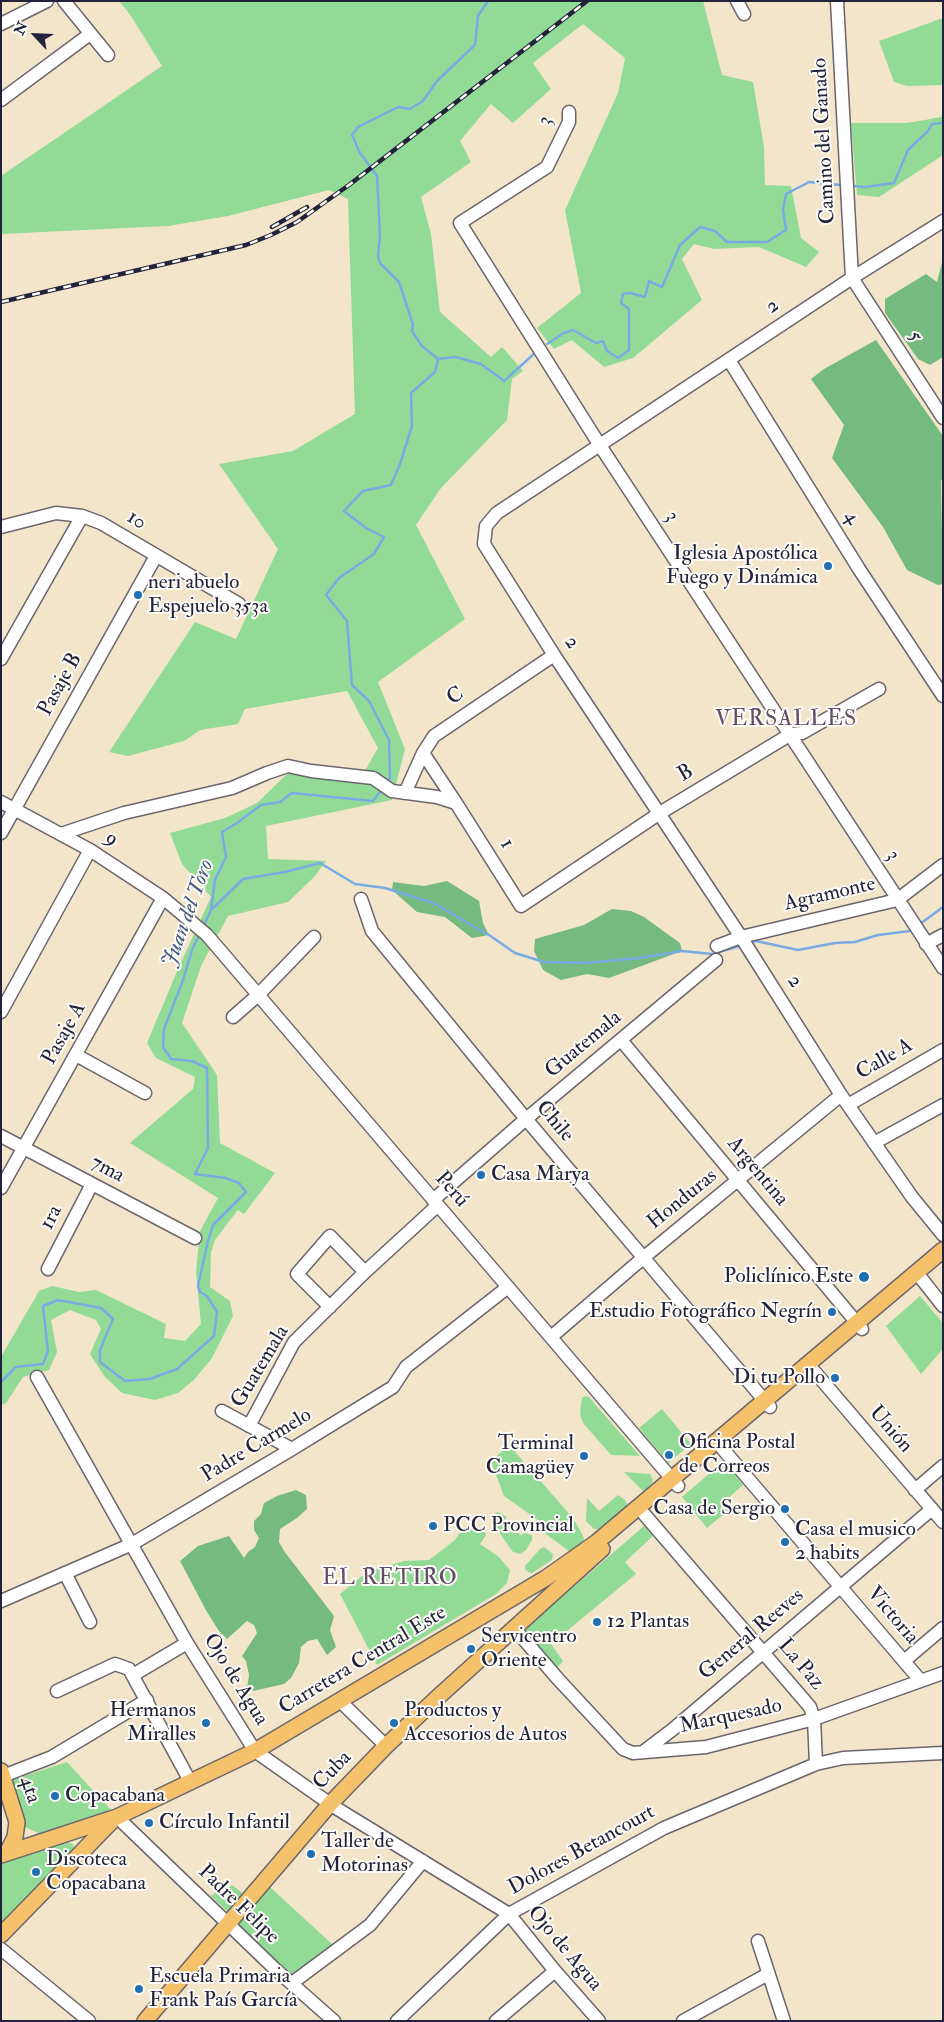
<!DOCTYPE html>
<meta charset="utf-8">
<style>
body{margin:0}
#map{position:relative;width:944px;height:2022px;overflow:hidden;background:#f3e5ca;font-family:"IM FELL Double Pica",serif}
canvas{display:block}
.frame{position:absolute;inset:0;border:2px solid #22223b;pointer-events:none}
.north{position:absolute;left:10px;top:10px;width:50px;height:50px;-webkit-text-stroke:4px #fdfcf7;paint-order:stroke;rotate:295deg;font-size:14px;font-weight:700;line-height:20px;text-align:center;color:#22223b}
.north::after{content:'';display:block;margin:auto;width:18px;height:22px;background:#22223b;clip-path:polygon(50% 0,100% 100%,50% 72%,0 100%)}
</style>
<div id="map">
<canvas width="944" height="2022"></canvas>
<div class="frame"></div>
<div class="north">N</div>
</div>
<script>
const ctx = document.querySelector('canvas').getContext('2d');
ctx.lineJoin = 'round';
function fillPath(path, color) { ctx.fillStyle = color; ctx.fill(path, 'evenodd'); }
const toPath = rows => new Path2D(rows.map(r => 'M' + r).join(''));
function trace(path, color, width, dash) { ctx.strokeStyle = color; ctx.lineWidth = width; ctx.lineCap = dash ? 'butt' : 'round'; ctx.setLineDash(dash || []); ctx.stroke(path); }
function write(font, color, halo, rows, align = 'center') {
  ctx.font = font + ' "IM FELL Double Pica",serif'; ctx.lineWidth = 4; ctx.setLineDash([]); ctx.textBaseline = 'middle'; ctx.strokeStyle = halo; ctx.fillStyle = color; for (const [text, x, y, turn = 0] of rows) {
    ctx.save(); ctx.translate(x, y); ctx.rotate((+turn || 0) * Math.PI / 180); ctx.textAlign = isNaN(turn) ? turn : align; if (halo) ctx.strokeText(text, 0, 0); ctx.fillText(text, 0, 0); ctx.restore();
  }
}
const green = toPath([
 [119,1,703,1,722,75,753,82,764,147,765,185,791,186,801,238,819,252,806,267,759,247,714,249,694,244,682,259,702,300,633,358,604,367,572,340,554,349,537,328,581,293,565,210,618,93,625,58,583,24,533,63,551,89,513,123,491,104,460,141,471,162,421,197,431,234,440,312,491,357,502,347,523,371,512,379,507,420,441,488,416,525,465,619,378,682,405,749,392,800,266,826,268,859,326,861,315,876,288,902,228,916,201,966,182,1023,217,1075,220,1143,275,1173,244,1214,238,1210,215,1240,211,1252,210,1287,230,1301,233,1316,212,1358,194,1380,178,1393,155,1400,122,1393,105,1377,90,1354,101,1329,96,1320,70,1310,51,1320,57,1352,49,1370,23,1377,6,1403,1,1405,1,1357,39,1291,52,1286,79,1292,96,1290,166,1324,164,1338,185,1341,201,1324,196,1272,200,1231,218,1198,130,1143,193,1089,195,1077,156,1058,147,1043,178,969,211,897,182,864,170,833,225,818,257,803,288,773,362,776,378,748,347,691,245,709,238,724,200,730,184,741,128,756,109,752,195,622,236,639,278,549,219,464,293,451,355,414,348,199,329,190,228,216,168,226,1,234,1,176,162,66,131,16],
 [943,18,943,85,907,86,894,82,879,41],
 [943,111,943,155,879,197,857,195,851,123,906,123,925,120,941,117],
 [920,1296,943,1323,943,1349,921,1374,886,1326],
 [588,1396,640,1456,611,1455,583,1423,580,1414,582,1397],
 [662,1409,691,1444,668,1463,639,1428],
 [509,1445,565,1509,576,1523,584,1538,583,1543,576,1549,570,1552,538,1528,539,1521,504,1496,491,1461],
 [724,1461,743,1485,726,1500,731,1508,707,1528,682,1497],
 [624,1472,650,1474,653,1480,651,1484,644,1492],
 [618,1495,625,1500,627,1504,624,1509,598,1529,594,1529,586,1521,587,1498,599,1511],
 [498,1512,507,1517,503,1522,521,1535,525,1533,532,1535,532,1540,526,1550,520,1554,513,1552,491,1521,494,1514],
 [468,1525,484,1529,486,1535,480,1544,499,1557,510,1570,507,1583,496,1594,377,1665,340,1594,367,1572,404,1561,429,1560,455,1540,461,1531],
 [644,1526,653,1536,625,1562,636,1574,551,1644,563,1661,556,1669,525,1633,525,1629],
 [544,1547,553,1554,552,1560,532,1573,528,1572,525,1569,525,1566,540,1549],
 [67,1762,112,1811,45,1833,38,1833,25,1827,20,1820,6,1782],
 [64,1841,73,1844,75,1852,1,1928,1,1861],
 [232,1885,245,1895,229,1913,211,1896,220,1889,224,1892],
 [270,1887,333,1945,293,1976,237,1926]
]);
const forest = toPath([
 [943,258,943,357,930,365,918,359,885,313,885,299,926,274,937,282],
 [876,340,943,436,943,478,941,481,943,584,938,585,907,570,883,527,832,458,844,425,811,379,824,369],
 [447,881,479,901,483,923,489,935,472,938,445,917,417,912,392,890,393,882,424,886],
 [612,909,631,911,644,917,680,943,682,951,609,978,587,974,561,980,543,970,534,951,535,939,584,925],
 [296,1490,306,1495,307,1509,297,1518,280,1529,279,1542,284,1551,334,1616,330,1630,336,1647,327,1655,317,1639,308,1641,301,1647,299,1663,291,1678,284,1684,253,1691,247,1688,249,1675,246,1661,242,1656,257,1633,254,1625,247,1621,227,1639,219,1631,207,1612,180,1561,198,1546,229,1536,244,1558,248,1552,255,1547,259,1538,254,1530,254,1521,261,1514,264,1503,277,1496]
]);
const stream = toPath([
 [854,186,865,187,894,183,908,150,928,131,932,124,943,123],
 [547,344,564,333,573,330,596,343,603,341,607,351,618,358,629,350,629,309,621,303,623,294,630,293,645,297,649,281,662,287,680,245,700,227,715,231,727,242,767,242,786,230,783,210,786,194,809,182,840,185],
 [438,359,422,346,412,331,413,325,399,282,380,263,378,256,380,236,377,176,360,153,352,135,358,127,398,107,410,109,423,101,437,81,475,45,478,16,488,1],
 [438,359,455,357,481,364,504,381,536,352],
 [387,782,390,778,389,740,369,701,352,685,347,621,326,595,339,578,374,554,384,537,366,528,344,511,363,491,391,485,400,464,412,426,411,393,435,372,438,359],
 [211,910,243,879,285,872,320,863,355,884,385,888,433,903,489,935,515,953,544,962,585,963,639,958,682,951,712,954,743,945],
 [920,924,943,907],
 [203,927,211,910,215,880,226,857,222,832,237,823,261,805,280,802,292,793,373,801,383,788],
 [750,943,756,941,798,950,835,943,855,942,878,935,910,931,913,928],
 [1,1382,16,1367,43,1364,48,1351,43,1306,58,1300,101,1308,113,1319,100,1350,100,1362,125,1381,150,1379,177,1369,214,1336,217,1312,207,1296,200,1292,198,1286,208,1241,213,1225,246,1192,239,1183,225,1178,195,1174,208,1148,207,1068,192,1061,171,1059,163,1047,164,1029,182,983,193,947,200,934]
]);
const minor = toPath([
 [64,1,108,55],
 [737,1,744,14],
 [837,1,852,278,943,418],
 [1,24,47,1],
 [1,100,90,34],
 [569,112,569,122,547,167,460,223,599,444,943,968],
 [943,221,852,278,497,513,486,526,484,544,554,655,741,937,841,1095,912,1197,943,1235],
 [729,360,859,569,943,696],
 [1,527,56,513,82,516,101,523,239,604],
 [1,659,82,516],
 [423,753,456,803],
 [405,793,423,753,434,736,554,655],
 [1,802,90,850,163,898,207,935,678,1486],
 [1,833,156,556],
 [61,834,124,813,232,788,267,773,288,766,311,771,373,778,392,791,437,797,456,803,521,906,660,813,791,734,802,733,879,689],
 [361,899,372,931,526,1119,770,1407],
 [926,944,943,935],
 [717,946,741,937,897,900,943,865],
 [1,1012,90,850],
 [233,1017,258,995,314,937],
 [621,1040,862,1329],
 [76,1055,145,1093],
 [848,1105,943,1050],
 [1,1136,195,1238],
 [874,1143,943,1105],
 [1,1188,163,898],
 [433,1200,526,1119,716,960],
 [48,1269,92,1184],
 [917,1273,943,1306],
 [330,1307,297,1274,330,1236,365,1272],
 [551,1337,643,1258,841,1095],
 [808,1364,943,1522],
 [37,1377,187,1643,255,1751,336,1808,509,1914,555,1971,599,2021],
 [222,1411,292,1449],
 [249,1426,294,1342,365,1272,438,1205],
 [716,1441,920,1680],
 [915,1490,943,1466],
 [644,1514,810,1707,814,1719,816,1764],
 [65,1573,90,1622],
 [1,1601,132,1544,292,1449,393,1387,406,1367,508,1287],
 [514,1628,558,1679,623,1749,633,1753,706,1747,814,1719,943,1673],
 [904,1661,943,1628],
 [133,1675,187,1643],
 [57,1691,115,1664,129,1669,191,1783],
 [339,1700,386,1746],
 [643,1752,672,1730,932,1509],
 [3,1776,52,1757,147,1700],
 [117,1817,274,1968,334,2021],
 [758,1941,784,2021],
 [1,1949,89,2021],
 [292,1983,370,1925,423,1861],
 [397,2021,509,1914,664,1828,816,1764,843,1758,943,1753],
 [496,2021,555,1971],
 [683,2021,768,1974]
]);
const major = toPath([
 [1,1771,17,1822,15,1837,7,1853],
 [1,1855,117,1817,255,1751,546,1578,597,1542,943,1250],
 [1,1935,112,1821],
 [145,2021,330,1804,386,1746,438,1697,602,1549]
]);
const rail = toPath([
 [272,227,307,207],
 [1,302,246,245,271,235,297,222,349,185,587,1]
]);
const markers = [
 [828,566,5,"#1f6fb2"],
 [138,595,5,"#1f6fb2"],
 [481,1175,5,"#1f6fb2"],
 [864,1277,6,"#1f6fb2"],
 [832,1312,5,"#1f6fb2"],
 [835,1378,5,"#1f6fb2"],
 [669,1455,5,"#1f6fb2"],
 [584,1456,5,"#1f6fb2"],
 [785,1509,5,"#1f6fb2"],
 [433,1526,5,"#1f6fb2"],
 [785,1542,5,"#1f6fb2"],
 [597,1622,5,"#1f6fb2"],
 [471,1649,5,"#1f6fb2"],
 [206,1723,5,"#1f6fb2"],
 [394,1723,5,"#1f6fb2"],
 [55,1796,5,"#1f6fb2"],
 [149,1823,5,"#1f6fb2"],
 [311,1854,5,"#1f6fb2"],
 [36,1872,5,"#1f6fb2"],
 [139,1989,5,"#1f6fb2"]
];
const streetNames = [
 ["3",546,121,-72],
 ["Camino del Ganado",825,141,-93],
 ["2",773,307,-34],
 ["5",914,337,57],
 ["3",671,517,57],
 ["4",851,518,58],
 ["10",136,521,32],
 ["2",571,643,57],
 ["Pasaje B",61,685,-61],
 ["C",456,697,-34],
 ["B",686,774,-31],
 ["9",111,840,33],
 ["1",506,844,58],
 ["3",892,856,57],
 ["Agramonte",830,895,-13],
 ["2",794,982,58],
 ["Pasaje A",65,1034,-61],
 ["Guatemala",584,1045,-40],
 ["Calle A",885,1060,-30],
 ["Chile",554,1122,50],
 ["7ma",107,1170,28],
 ["Argentina",757,1172,50],
 ["Perú",451,1190,49],
 ["Honduras",683,1200,-39],
 ["1ra",52,1218,-63],
 ["Guatemala",261,1367,-59],
 ["Unión",890,1430,49],
 ["Padre Carmelo",257,1446,-31],
 ["Victoria",892,1616,50],
 ["General Reeves",752,1635,-40],
 ["Carretera Central Este",363,1661,-31],
 ["La Paz",800,1665,50],
 ["Ojo de Agua",235,1680,58],
 ["Marquesado",731,1717,-12],
 ["Cuba",333,1771,-46],
 ["4ta",29,1790,72],
 ["Dolores Betancourt",582,1851,-29],
 ["Padre Felipe",238,1905,44],
 ["Ojo de Agua",564,1949,50]
];
const poiNames = [
 ["Iglesia Apostólica",818,554,"right"],
 ["Fuego y Dinámica",818,578,"right"],
 ["neri abuelo",148,583],
 ["Espejuelo 353a",148,607],
 ["Casa Marya",491,1175],
 ["Policlínico Este",853,1277,"right"],
 ["Estudio Fotográfico Negrín",822,1312,"right"],
 ["Di tu Pollo",825,1378,"right"],
 ["Oficina Postal",679,1443],
 ["de Correos",679,1467],
 ["Terminal",574,1444,"right"],
 ["Camagüey",574,1468,"right"],
 ["Casa de Sergio",775,1509,"right"],
 ["PCC Provincial",443,1526],
 ["Casa el musico",795,1530],
 ["2 habits",795,1554],
 ["12 Plantas",607,1622],
 ["Servicentro",481,1637],
 ["Oriente",481,1661],
 ["Hermanos",196,1711,"right"],
 ["Miralles",196,1735,"right"],
 ["Productos y",404,1711],
 ["Accesorios de Autos",404,1735],
 ["Copacabana",65,1796],
 ["Círculo Infantil",159,1823],
 ["Taller de",321,1842],
 ["Motorinas",321,1866],
 ["Discoteca",46,1860],
 ["Copacabana",46,1884],
 ["Escuela Primaria",149,1977],
 ["Frank País García",149,2001]
];
const neighbourhoodNames = [
 ["VERSALLES",786,720],
 ["EL RETIRO",390,1579]
];
const waterNames = [
 ["Juan del Toro",189,914,-70]
];
fillPath(green, '#92db96');
fillPath(forest, '#75bb7f');
trace(stream, '#78abe4', 2.5);
trace(minor, '#6b666d', 15);
trace(major, '#6b666d', 18);
trace(minor, '#fff', 12);
trace(major, '#f5c16b', 15);
trace(rail, '#22223b', 4.5);
trace(rail, '#fdfcf7', 2.5, [8]);
for (const [x, y, r, color] of markers) { const dot = new Path2D(); dot.arc(x, y, r, 0, 2 * Math.PI); ctx.fillStyle = color; ctx.fill(dot); trace(dot, '#fdfcf7', 2); }
write('21px', '#22223b', '#fdfcf7', streetNames);
write('21px', '#22223b', '#fdfcf7', poiNames, 'left');
ctx.letterSpacing = '1px';
write('22px', '#624d69', '#fdfcf7', neighbourhoodNames);
ctx.letterSpacing = '0px';
write('italic 22px', '#44597f', '#fdfcf7', waterNames);
</script>
